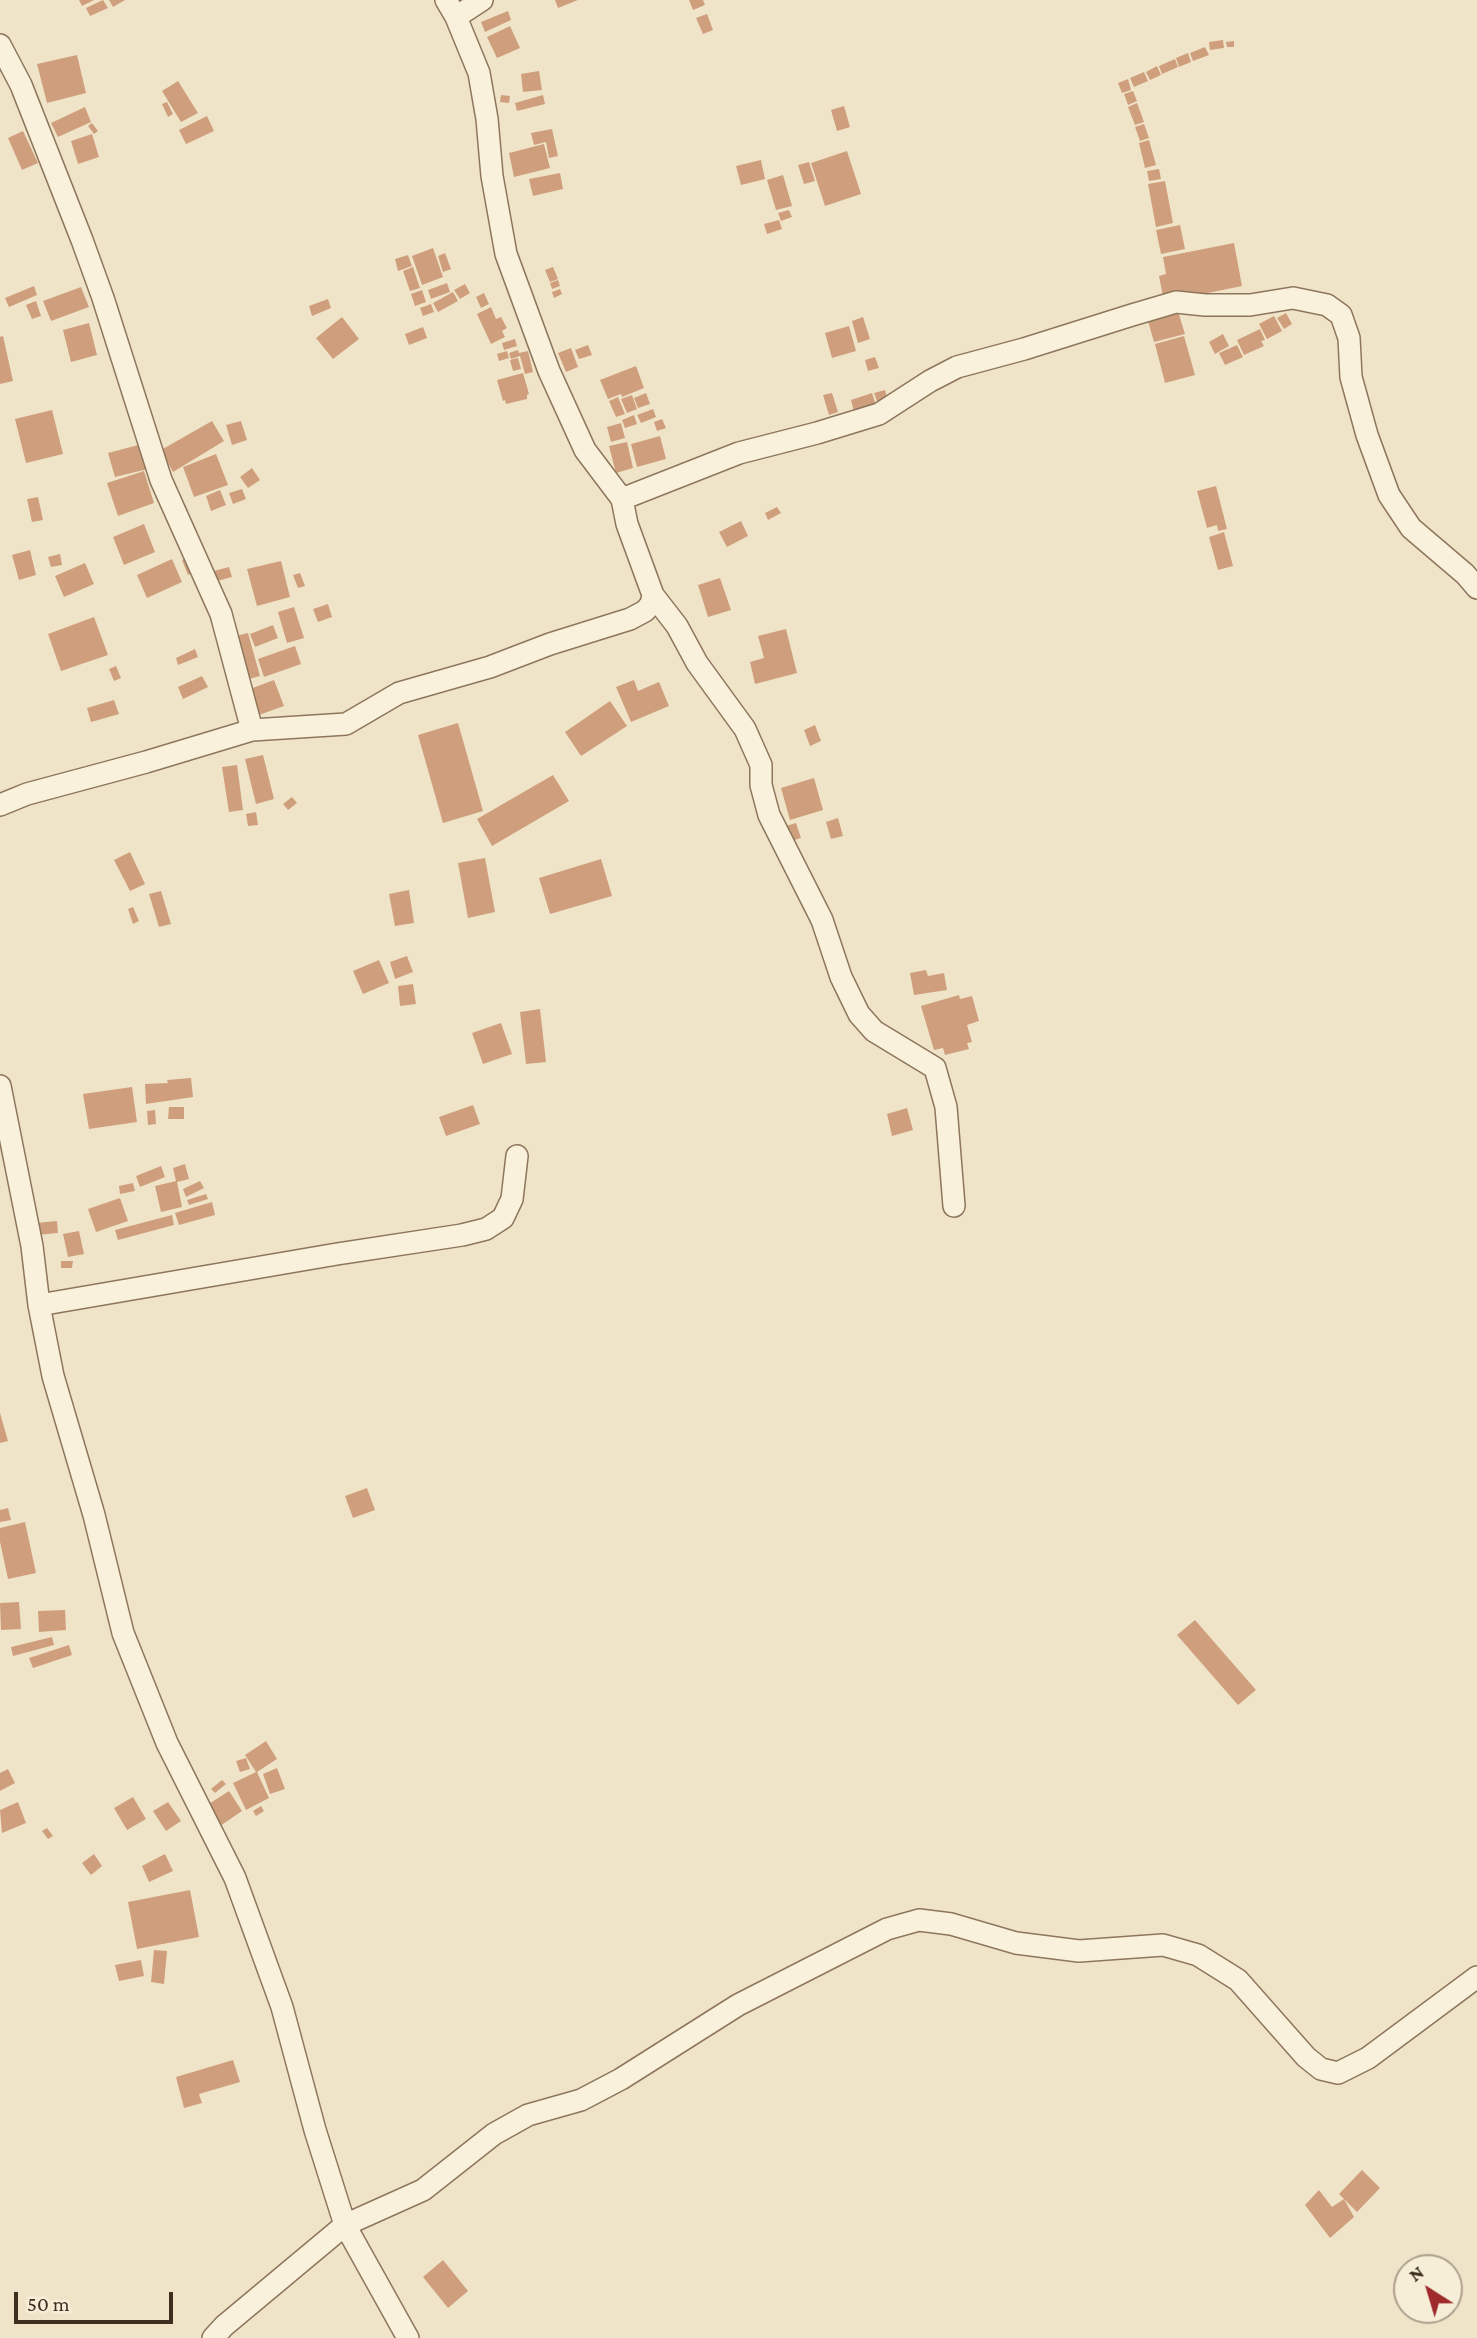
<!DOCTYPE html>
<style>
body{margin:0}
#map{position:relative;width:1477px;height:2338px;overflow:hidden;background:#f0e4c8;font-family:"Crimson Pro",serif}
canvas{display:block}
.north{position:absolute;left:1393px;top:2254px;width:70px;height:70px;box-sizing:border-box;background:#f7eed8;border:2px solid #ada18e;border-radius:50%;rotate:323deg;font-size:19px;font-weight:700;line-height:28px;text-align:center;color:#3d2e20}
.north::after{content:'';display:block;margin:auto;width:24px;height:32px;background:#9e2a2b;clip-path:polygon(50% 0,100% 100%,50% 72%,0 100%)}
.scale{position:absolute;left:14px;top:2292px;width:159px;height:32px;box-sizing:border-box;border:4px solid #3d2e20;border-top:0;padding-left:9px;font-size:21px;line-height:24px;white-space:nowrap;color:#3d2e20;-webkit-text-stroke:5px #f7eed8;paint-order:stroke}
</style>
<div id="map">
<canvas width="1477" height="2338"></canvas>
<div class="north">N</div>
<div class="scale">50 m</div>
</div>
<script>
const ctx = document.querySelector('canvas').getContext('2d');
ctx.lineJoin = 'round';
function fillPath(path, color) { ctx.fillStyle = color; ctx.fill(path, 'evenodd'); }
const toPath = rows => new Path2D(rows.map(r => 'M' + r).join(''));
function trace(path, color, width, dash) { ctx.strokeStyle = color; ctx.lineWidth = width; ctx.lineCap = dash ? 'butt' : 'round'; ctx.setLineDash(dash || []); ctx.stroke(path); }
const building = toPath([
 [79,0,94,0,82,6],
 [103,0,108,8,90,16,86,8],
 [109,0,125,0,113,7],
 [555,0,578,0,558,8],
 [689,0,703,0,705,5,693,10],
 [508,11,511,20,485,32,481,22],
 [707,14,713,30,703,34,696,18],
 [510,26,520,48,497,58,487,37],
 [1223,40,1224,48,1210,50,1209,42],
 [1234,41,1234,47,1227,47,1226,42],
 [1205,47,1209,55,1193,61,1190,53],
 [1188,53,1191,62,1179,67,1176,58],
 [77,55,86,93,47,103,37,64],
 [1175,59,1178,67,1162,74,1159,66],
 [1157,66,1161,75,1150,80,1146,72],
 [539,71,542,90,523,92,521,74],
 [1144,72,1148,81,1134,87,1130,78],
 [1128,79,1131,90,1122,93,1118,83],
 [178,81,198,113,181,122,162,91],
 [1133,91,1137,101,1128,105,1124,94],
 [501,95,510,96,509,103,500,102],
 [543,95,545,104,517,111,515,103],
 [167,102,173,114,168,117,162,104],
 [1137,103,1144,122,1135,125,1128,107],
 [844,106,850,127,837,131,831,110],
 [85,107,91,122,58,137,51,123],
 [207,116,214,131,186,144,179,130],
 [92,123,98,131,94,134,88,126],
 [1144,124,1149,138,1140,141,1135,127],
 [552,129,558,156,549,158,546,142,534,145,531,133],
 [23,131,38,163,22,170,8,138],
 [92,134,99,157,78,164,71,141],
 [1149,140,1156,165,1145,168,1139,143],
 [544,144,550,168,514,177,509,153],
 [847,151,861,194,825,206,811,163],
 [761,160,765,179,741,185,736,166],
 [809,162,815,181,804,184,798,165],
 [1159,169,1161,179,1149,181,1147,171],
 [560,173,563,189,533,196,529,179],
 [783,175,792,206,776,210,767,180],
 [1165,181,1173,223,1156,227,1148,184],
 [789,210,792,217,781,221,778,213],
 [779,220,782,229,767,234,764,224],
 [1180,225,1185,249,1161,254,1156,230],
 [1234,243,1242,286,1164,302,1159,276,1166,274,1163,257],
 [433,248,443,277,422,285,412,256],
 [445,253,451,269,443,272,438,256],
 [408,255,412,266,398,271,395,259],
 [413,267,420,288,410,291,403,271],
 [553,267,558,279,550,282,545,270],
 [558,280,560,286,552,289,550,283],
 [447,283,450,292,431,299,428,290],
 [465,284,470,293,460,299,454,290],
 [34,286,37,295,9,307,5,298],
 [81,287,89,307,51,321,43,301],
 [560,289,562,294,554,298,552,292],
 [422,290,426,302,415,306,411,294],
 [453,292,458,301,438,312,433,303],
 [484,293,489,304,481,308,476,297],
 [328,299,331,308,312,316,309,306],
 [36,301,41,316,32,319,26,305],
 [431,304,434,312,423,316,420,308],
 [1176,305,1185,334,1154,342,1146,314],
 [491,307,496,319,501,317,507,328,502,331,505,337,491,344,477,314],
 [1286,313,1292,324,1284,329,1277,318],
 [1274,316,1282,331,1267,339,1259,324],
 [342,317,359,339,333,359,316,338],
 [863,317,870,339,858,343,852,321],
 [89,323,97,355,71,362,63,330],
 [849,326,856,351,832,358,825,333],
 [423,327,427,338,409,345,405,334],
 [1260,329,1265,340,1261,341,1264,346,1244,355,1237,340],
 [1223,334,1229,346,1215,354,1209,342],
 [3,336,13,381,0,384,0,337],
 [1184,336,1195,375,1165,383,1155,344],
 [515,339,517,346,504,350,502,343],
 [588,345,592,355,579,359,575,350],
 [1237,345,1243,357,1225,365,1219,353],
 [571,348,578,367,566,372,558,353],
 [518,350,519,353,528,351,533,372,525,374,520,356,511,359,509,353],
 [507,351,509,358,499,361,497,354],
 [875,357,879,368,868,371,865,360],
 [518,358,521,369,513,371,510,360],
 [636,366,644,388,622,397,621,394,608,399,600,380],
 [523,373,529,394,527,395,527,399,506,404,505,400,503,401,497,380],
 [885,390,888,401,878,404,874,393],
 [646,393,650,404,638,408,634,398],
 [832,393,838,412,829,415,823,395],
 [872,393,876,405,854,412,851,400],
 [632,395,637,409,627,413,621,399],
 [618,397,625,414,616,417,609,401],
 [653,409,656,417,641,423,637,415],
 [52,410,63,454,26,463,15,419],
 [634,415,637,424,625,428,622,420],
 [662,419,666,428,657,431,654,422],
 [212,421,224,441,173,472,161,450],
 [241,421,247,440,232,445,226,425],
 [621,423,625,438,611,442,607,427],
 [660,436,666,459,637,467,631,444],
 [627,442,633,468,616,473,609,446],
 [146,443,152,468,115,477,108,453],
 [216,454,228,485,194,497,183,467],
 [252,468,260,480,248,488,240,477],
 [144,471,154,503,118,516,107,483],
 [1216,486,1227,529,1218,531,1217,525,1207,528,1197,491],
 [242,489,246,499,233,504,229,493],
 [220,490,226,505,211,511,206,496],
 [38,497,43,520,32,522,27,499],
 [777,507,781,513,768,520,765,513],
 [741,521,748,536,727,547,719,532],
 [144,524,155,552,124,565,113,537],
 [1224,532,1233,566,1218,570,1209,537],
 [30,550,36,575,19,580,12,555],
 [60,554,62,565,51,567,48,557],
 [189,557,196,571,188,575,182,560],
 [172,559,182,582,147,598,137,575],
 [281,561,290,597,257,606,247,569],
 [85,563,94,584,64,597,55,576],
 [229,567,232,577,217,581,214,571],
 [300,573,305,586,298,588,293,575],
 [720,578,731,610,708,617,698,585],
 [328,604,332,617,318,622,313,609],
 [294,607,304,638,287,643,278,612],
 [94,617,108,655,61,671,48,634],
 [273,625,278,638,255,647,250,634],
 [786,629,797,673,755,684,750,662,764,658,758,636],
 [248,633,260,676,249,679,236,636],
 [295,646,301,664,264,677,258,659],
 [195,649,198,657,178,665,176,658],
 [116,666,121,678,114,681,109,669],
 [202,676,208,687,183,699,178,687],
 [274,680,284,706,259,715,250,689],
 [634,680,638,691,659,682,669,706,631,722,616,687],
 [114,700,119,714,91,722,87,708],
 [610,701,627,726,581,756,565,732],
 [458,723,483,811,443,823,418,735],
 [815,725,821,741,810,746,804,730],
 [263,755,274,799,256,804,245,759],
 [237,765,243,810,229,812,222,767],
 [553,775,569,801,492,846,477,819],
 [814,778,823,810,790,820,781,788],
 [292,797,297,803,288,810,283,804],
 [256,812,258,825,248,826,246,814],
 [838,818,843,836,831,839,826,822],
 [796,823,801,838,791,841,786,826],
 [130,852,145,884,130,891,114,860],
 [485,858,495,912,468,918,458,863],
 [601,859,612,896,550,914,539,878],
 [409,890,414,923,395,926,389,894],
 [161,891,171,924,159,927,149,894],
 [133,907,139,921,133,924,128,909],
 [407,956,413,972,395,979,390,962],
 [379,960,389,983,363,994,353,971],
 [926,970,928,976,944,973,947,990,914,995,910,973],
 [413,984,416,1004,400,1006,398,986],
 [959,995,960,999,972,996,979,1021,967,1025,972,1042,967,1043,969,1049,945,1055,943,1048,934,1050,921,1006],
 [540,1009,546,1062,526,1064,520,1012],
 [501,1023,512,1054,483,1064,472,1033],
 [191,1078,193,1097,146,1104,145,1084,168,1083,167,1080],
 [132,1087,137,1122,89,1129,83,1094],
 [473,1105,480,1124,446,1136,439,1117],
 [169,1107,184,1107,184,1119,168,1119],
 [907,1108,913,1130,892,1136,887,1114],
 [155,1110,156,1124,148,1125,147,1111],
 [185,1164,189,1179,177,1182,182,1207,161,1212,155,1186,176,1181,173,1168],
 [161,1166,165,1177,140,1187,136,1176],
 [200,1181,204,1188,186,1197,183,1189],
 [133,1183,135,1191,120,1194,119,1186],
 [206,1194,208,1199,189,1205,187,1200],
 [120,1198,128,1221,96,1232,88,1209],
 [212,1202,215,1215,179,1225,175,1213],
 [172,1215,174,1225,118,1240,115,1230],
 [57,1221,58,1233,36,1235,35,1223],
 [79,1231,84,1254,68,1257,63,1234],
 [61,1261,73,1261,72,1268,61,1268],
 [0,1413,8,1441,0,1443],
 [367,1488,375,1510,353,1518,345,1496],
 [8,1508,11,1520,0,1522,0,1510],
 [25,1522,36,1573,8,1579,0,1542,0,1528],
 [19,1602,21,1629,1,1630,0,1603],
 [65,1610,66,1630,39,1632,38,1611],
 [1195,1620,1256,1690,1238,1705,1177,1635],
 [52,1637,54,1645,13,1656,11,1647],
 [69,1645,72,1655,33,1668,29,1658],
 [266,1741,277,1759,257,1772,269,1798,246,1810,233,1783,256,1772,245,1755],
 [246,1758,250,1769,240,1772,236,1761],
 [277,1768,285,1789,270,1794,263,1774],
 [8,1769,15,1783,0,1791,0,1773],
 [222,1780,226,1784,215,1793,211,1789],
 [229,1791,242,1811,217,1828,204,1807],
 [133,1797,146,1819,127,1830,114,1808],
 [18,1802,26,1823,2,1833,0,1810],
 [168,1802,181,1821,166,1831,153,1811],
 [261,1806,264,1811,256,1816,253,1811],
 [47,1828,53,1836,48,1839,42,1831],
 [94,1854,102,1866,91,1875,82,1863],
 [165,1854,173,1871,149,1882,142,1866],
 [190,1890,199,1937,137,1949,128,1902],
 [154,1950,167,1951,164,1984,151,1982],
 [141,1960,144,1976,119,1981,115,1965],
 [233,2060,240,2082,199,2094,202,2103,184,2108,176,2077],
 [1362,2170,1380,2188,1357,2212,1339,2194],
 [1319,2190,1332,2207,1344,2199,1354,2217,1330,2238,1305,2205],
 [443,2260,468,2291,448,2308,423,2277]
]);
const minor = toPath([
 [456,17,482,0],
 [0,45,21,85,82,240,103,298,161,480,221,614,252,730],
 [622,499,739,453,817,433,879,414,930,381,957,367,1024,349,1132,315,1176,302,1205,305,1250,305,1293,298,1327,305,1341,315,1349,338,1351,377,1367,435,1389,495,1411,528,1465,574,1477,588],
 [653,595,677,626,697,663,745,729,761,765,761,785,769,815,822,920,841,977,859,1014,874,1031,935,1068,946,1107,954,1206],
 [0,805,27,794,146,762,252,730,346,724,399,693,490,667,550,644,630,619,645,611,651,604,653,595,627,524,622,499,585,450,549,371,506,254,492,176,487,119,479,73,456,17,446,0],
 [0,1086,32,1246,39,1305,53,1376,94,1515,123,1633,167,1743,235,1878,282,2007,315,2130,345,2225,408,2338],
 [39,1305,337,1254,462,1235,486,1229,503,1218,512,1199,517,1156],
 [213,2338,224,2326,345,2225,423,2190,494,2134,528,2115,581,2100,621,2079,738,2005,887,1929,919,1920,951,1924,1016,1943,1079,1951,1163,1945,1198,1955,1238,1980,1306,2057,1321,2069,1338,2073,1368,2058,1477,1977]
]);
fillPath(building, '#cf9f7d');
trace(minor, '#8d765c', 24);
trace(minor, '#faf1dc', 21);
</script>
